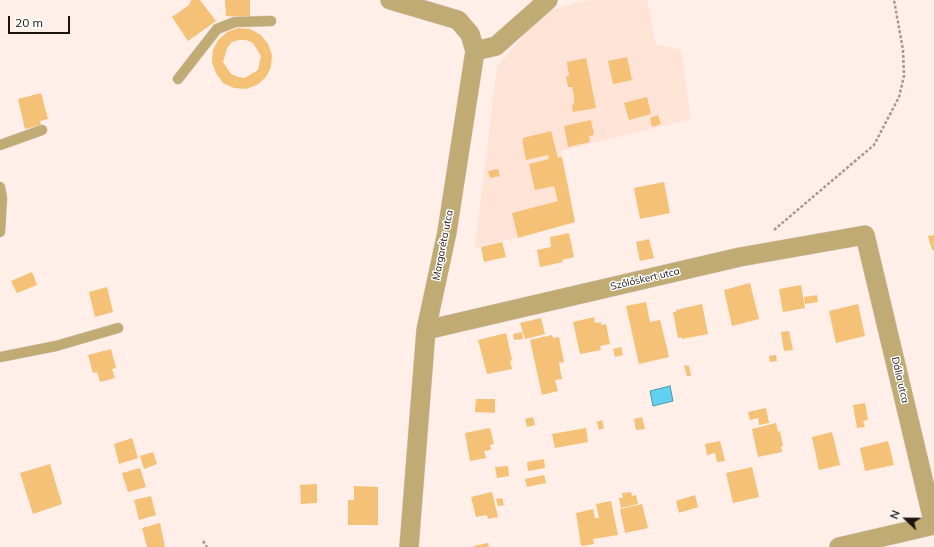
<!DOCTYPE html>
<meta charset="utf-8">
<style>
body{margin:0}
#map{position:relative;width:934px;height:547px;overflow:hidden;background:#ffefe8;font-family:Mulish,sans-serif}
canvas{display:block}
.north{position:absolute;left:886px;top:499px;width:40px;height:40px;-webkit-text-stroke:3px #fff;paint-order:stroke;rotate:292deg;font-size:11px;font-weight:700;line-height:16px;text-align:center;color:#1b1411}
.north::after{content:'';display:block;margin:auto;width:14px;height:18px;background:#1b1411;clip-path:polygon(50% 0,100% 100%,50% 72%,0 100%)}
.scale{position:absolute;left:8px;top:16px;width:62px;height:18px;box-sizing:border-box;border:2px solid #1b1411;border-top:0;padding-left:5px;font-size:12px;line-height:14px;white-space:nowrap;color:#1b1411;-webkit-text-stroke:3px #fff;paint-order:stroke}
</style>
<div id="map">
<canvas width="934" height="547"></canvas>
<div class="north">N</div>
<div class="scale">20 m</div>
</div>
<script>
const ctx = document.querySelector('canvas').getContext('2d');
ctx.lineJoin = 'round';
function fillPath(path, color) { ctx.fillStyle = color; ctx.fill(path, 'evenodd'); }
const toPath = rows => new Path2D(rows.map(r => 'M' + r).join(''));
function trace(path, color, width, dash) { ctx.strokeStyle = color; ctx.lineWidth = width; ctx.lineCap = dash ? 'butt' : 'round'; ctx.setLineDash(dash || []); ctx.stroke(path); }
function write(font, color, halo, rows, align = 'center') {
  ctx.font = font + ' Mulish,sans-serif'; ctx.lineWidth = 3; ctx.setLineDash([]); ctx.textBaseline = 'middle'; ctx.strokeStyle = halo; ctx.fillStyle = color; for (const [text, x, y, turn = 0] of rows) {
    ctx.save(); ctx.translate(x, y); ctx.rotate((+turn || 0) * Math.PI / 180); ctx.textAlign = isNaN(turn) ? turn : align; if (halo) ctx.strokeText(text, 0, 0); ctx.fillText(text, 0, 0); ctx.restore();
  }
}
const built = toPath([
 [586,0,647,0,656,44,681,50,691,119,561,151,575,222,475,248,497,66,545,12]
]);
const water = toPath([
 [670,386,673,401,653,406,650,391,670,386]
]);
const building = toPath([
 [191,0,200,0,216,21,188,41,172,17,189,5],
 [225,0,250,0,250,17,226,16],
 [238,28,250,29,261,35,268,44,272,55,271,67,266,77,257,85,246,89,234,88,223,83,216,73,212,62,213,50,218,40,227,32],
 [239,40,246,40,253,43,261,56,258,70,245,78,238,77,231,74,223,62,227,48,232,42],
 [627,57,632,80,613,84,608,61],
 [586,58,596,108,573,112,572,105,574,104,574,96,572,87,568,87,566,76,569,76,567,62],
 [41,93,48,119,40,121,41,125,25,129,18,99],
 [647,97,651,114,629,120,624,103],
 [658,115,661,124,652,127,650,118],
 [591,120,594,135,589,136,590,142,568,147,564,126],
 [551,131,558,158,562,157,575,222,518,238,512,213,558,201,554,186,535,190,529,164,549,159,548,155,526,160,523,145,523,138],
 [498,169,500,176,490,178,488,171],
 [664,182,670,213,640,219,634,188],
 [569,233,574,257,562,260,563,262,540,267,537,250,551,247,550,237],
 [934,235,934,250,932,250,928,236],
 [649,239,654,258,640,261,636,242],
 [502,242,506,257,484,262,481,247],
 [32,272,37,285,17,293,11,281],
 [750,283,759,319,732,326,724,290],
 [801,285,805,308,783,312,779,289],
 [107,287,113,312,95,317,89,292],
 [817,295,818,302,805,304,804,297],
 [646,302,650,322,660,320,669,357,639,364,626,306],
 [702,304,708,334,682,339,681,337,678,338,673,312,676,312,676,310],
 [858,304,865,336,836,343,829,311],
 [594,317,595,323,601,322,601,325,606,324,610,344,600,346,601,350,580,354,573,322],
 [541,318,545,334,525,339,520,323],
 [789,331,793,350,784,351,781,332],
 [522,332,523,339,514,340,513,334],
 [506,333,512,360,510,361,512,369,487,374,478,340],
 [552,335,553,338,559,337,564,362,559,363,562,379,555,380,558,391,542,395,530,340],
 [621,347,623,355,615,357,613,349],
 [111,349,116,368,112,369,115,378,100,382,97,372,93,373,88,355],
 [776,355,777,361,770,362,769,356],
 [684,365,689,366,691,376,687,376],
 [476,399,495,399,495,413,475,412],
 [865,403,868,420,863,421,865,427,857,428,853,405],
 [766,408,769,423,759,425,758,418,750,420,748,412],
 [533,417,535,425,527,427,525,419],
 [642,417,645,429,636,430,634,419],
 [602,420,604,428,599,430,597,422],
 [776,423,778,432,780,431,783,446,781,446,782,452,758,457,752,429],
 [490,428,494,444,490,445,491,450,484,451,486,458,470,461,465,433],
 [586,428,588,442,555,448,552,434],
 [832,432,840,465,819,470,812,437],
 [132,438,138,458,119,464,114,444],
 [720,441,725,461,717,462,715,453,707,455,705,444],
 [888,441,894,465,865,471,860,448],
 [153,452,157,464,144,469,140,456],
 [544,459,545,468,528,471,527,462],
 [50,464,62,504,33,514,20,473],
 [508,466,509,476,497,478,495,467],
 [752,467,759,497,733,503,726,473],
 [140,468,146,487,128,492,122,473],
 [544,475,546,483,527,487,525,479],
 [317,484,317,503,301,504,300,485],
 [354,486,378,487,378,525,348,525,348,500,354,500],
 [492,492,498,517,488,519,487,515,476,517,471,497],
 [631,492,632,496,636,495,638,504,621,508,619,498,623,498,622,493],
 [695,495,698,507,679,513,676,501],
 [151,496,156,515,139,520,134,500],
 [502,498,504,505,498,506,496,499],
 [611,501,618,535,593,539,594,544,581,546,576,513,593,509,595,518,599,518,596,504],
 [642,504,648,528,625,533,620,509],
 [160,523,165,547,147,547,142,528],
 [488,543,489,547,474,547,473,546]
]);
const path = toPath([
 [774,230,874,145,899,97,904,76,903,50,894,0],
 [203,541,207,547]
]);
const lane = toPath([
 [178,79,217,29,235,22,271,21],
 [0,145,42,130],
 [0,187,2,198,0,232],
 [0,357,56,346,118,328]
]);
const street = toPath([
 [390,0,458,20,470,34,475,51,447,232,426,330,409,547],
 [475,51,496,46,548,0],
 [426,330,740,257,865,235,934,525],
 [839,547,934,525]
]);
const streetNames = [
 ["Margaréta utca",443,245,-79],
 ["Szőlőskert utca",645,279,-13],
 ["Dália utca",900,380,77]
];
fillPath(built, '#fee3d6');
fillPath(water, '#60d2ef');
trace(water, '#4b99ac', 1);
fillPath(building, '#f5c176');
trace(lane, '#dbccc6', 11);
trace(street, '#dbccc6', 20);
trace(path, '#a59993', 2.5, [3, 2]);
trace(lane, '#c0ab74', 10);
trace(street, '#c0ab74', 19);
write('10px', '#1b1411', '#fff', streetNames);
</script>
